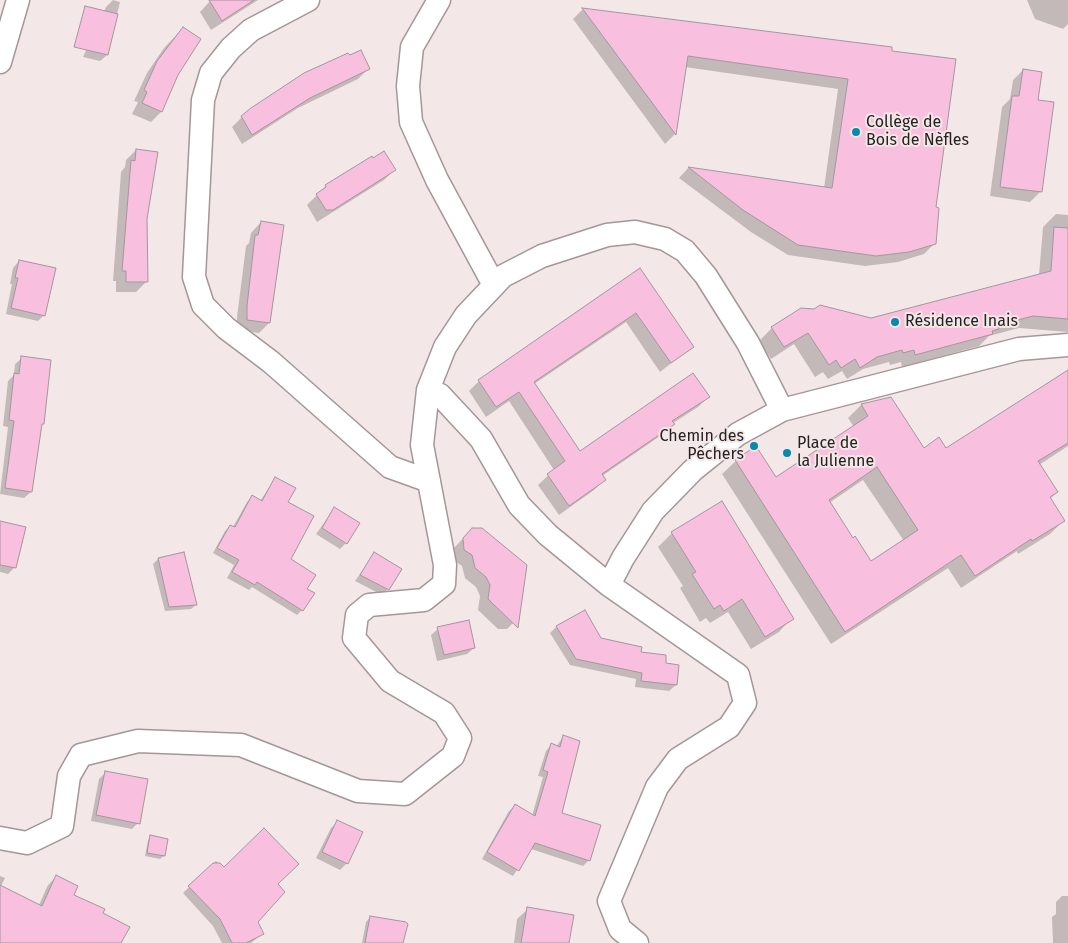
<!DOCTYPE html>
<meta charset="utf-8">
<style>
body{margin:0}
canvas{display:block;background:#f4e7e7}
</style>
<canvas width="1068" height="943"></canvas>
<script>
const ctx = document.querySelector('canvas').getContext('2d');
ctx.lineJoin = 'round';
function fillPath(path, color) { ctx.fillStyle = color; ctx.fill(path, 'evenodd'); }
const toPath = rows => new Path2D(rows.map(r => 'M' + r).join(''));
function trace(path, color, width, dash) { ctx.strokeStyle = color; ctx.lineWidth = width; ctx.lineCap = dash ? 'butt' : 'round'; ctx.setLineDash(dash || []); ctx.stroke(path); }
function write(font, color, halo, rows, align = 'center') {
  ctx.font = font + ' "Fira Sans",sans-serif'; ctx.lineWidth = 4; ctx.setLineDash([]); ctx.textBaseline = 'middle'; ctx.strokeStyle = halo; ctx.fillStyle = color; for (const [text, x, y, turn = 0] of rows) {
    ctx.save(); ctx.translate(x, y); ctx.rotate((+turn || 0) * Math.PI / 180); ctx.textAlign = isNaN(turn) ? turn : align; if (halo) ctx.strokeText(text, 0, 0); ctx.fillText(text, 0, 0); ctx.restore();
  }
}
const shadow = toPath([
 [113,0,120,2,107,55,100,61,83,57,106,7],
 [211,0,258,0,211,30,200,12],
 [1027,0,1068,0,1068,24,1063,29,1035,19],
 [583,9,891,48,934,208,935,243,924,254,898,262,865,266,788,255,751,232,679,178,688,168,824,188,838,89,685,67,675,134,665,144,573,19],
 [183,28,177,75,161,112,151,122,132,114,138,102,134,101,147,73,164,48],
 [368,69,358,79,298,108,242,144,232,127,242,117],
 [1023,70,1037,101,1041,191,1030,202,990,196,1002,107,1010,99,1013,80],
 [136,150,146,282,136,292,116,292,116,281,113,281,121,172,125,167,126,160],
 [394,170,384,180,317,222,307,205,326,186],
 [1056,214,1068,215,1068,332,1019,328,989,336,979,346,902,367,901,362,890,365,889,362,863,369,847,379,842,371,828,379,823,372,815,377,794,344,771,359,759,341,772,328,871,320,1039,275,1043,227],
 [261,222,269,323,259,333,237,330,237,317,246,246,249,243,251,233],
 [19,261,44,315,38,321,6,314,12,284,10,284,13,268],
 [640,270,692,347,660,372,626,322,534,384,580,453,708,397,698,407,673,423,663,434,602,476,604,480,594,490,559,515,538,485,554,470,509,401,486,417,469,391,479,381],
 [22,358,41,425,31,492,24,498,0,494,8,427,3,426,8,381,14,375,15,364],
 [1068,371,1068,446,1039,465,1057,492,1050,499,1063,521,1050,534,1018,554,1017,551,961,588,948,568,831,644,722,474,736,461,775,478,854,427,848,418,861,405,890,398,923,449,946,449],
 [863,480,904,541,871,563,853,540,829,503],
 [275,479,289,559,306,589,302,610,297,615,252,587,249,590,227,578,234,565,213,553,225,531,230,526,233,527,247,502,252,497,260,501],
 [334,509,346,543,340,549,316,534],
 [0,522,24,528,14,568,8,574,0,572],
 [472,529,518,618,507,629,498,629,478,610,480,596,476,587,465,578,462,566,454,560,453,549],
 [672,533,792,618,779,632,751,649,728,612,710,623,706,618,700,622,680,588,683,586,658,547],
 [183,554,196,605,191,609,165,611,153,564,158,559],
 [374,554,388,589,382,595,355,581],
 [556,627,640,653,664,664,676,685,669,691,635,687,636,679,570,665,550,633],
 [438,629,474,648,467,654,437,661,431,635],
 [563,737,577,752,561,813,589,860,583,866,531,849,513,876,482,859,509,811,515,806,532,816,543,777,538,776,546,751,551,745,556,747],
 [106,772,138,823,132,829,91,821,99,779],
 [338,822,347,863,340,870,316,858,331,828],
 [151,837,164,856,160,859,145,856,148,840],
 [216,861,224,869,276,884,256,922,262,934,251,943,222,943,213,926,183,893],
 [0,876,5,878,1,886,39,905,48,885,56,877,72,895,101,914,120,943,0,943],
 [1062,896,1068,896,1068,943,1053,943,1052,917,1056,914,1056,902],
 [528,909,568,943,514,943,517,919],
 [370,917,399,943,362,943,366,922]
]);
const building = toPath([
 [209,0,254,0,222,21,209,0],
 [85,6,118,14,108,55,74,47,85,6],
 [582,8,892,47,892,51,956,59,936,207,939,208,936,244,909,252,876,256,798,245,743,210,688,167,832,188,848,79,688,56,676,135,582,8],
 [183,27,201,39,178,75,162,112,142,103,147,92,144,90,157,61,183,27],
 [361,50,370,69,310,98,252,135,241,116,251,108,304,73,348,53,350,55,361,50],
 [1023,69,1042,72,1038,100,1054,102,1042,192,1000,187,1012,96,1019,96,1023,69],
 [136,149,158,152,147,219,148,282,126,282,126,271,122,271,131,160,135,161,136,149],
 [384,151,396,170,333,210,326,210,316,194,326,187,325,185,372,156,373,158,384,151],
 [261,221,284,225,270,323,247,320,247,306,255,235,258,235,261,221],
 [1054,227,1068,228,1068,319,1033,316,998,325,999,329,992,331,993,334,915,355,914,350,903,353,902,350,877,357,860,368,855,359,841,368,836,360,829,365,808,333,784,347,771,327,801,308,814,309,820,305,871,318,1051,271,1054,227],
 [19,260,56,268,45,316,11,308,18,278,15,278,19,260],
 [640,268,694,347,671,363,636,313,534,382,580,451,693,373,710,397,672,421,675,424,602,474,606,480,569,506,547,474,565,461,519,392,496,407,478,380,640,268],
 [21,356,51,360,44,424,42,424,32,492,5,488,14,421,9,420,14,373,19,374,21,356],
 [1068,370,1068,443,1038,461,1058,492,1050,497,1065,521,1032,541,1031,539,975,576,961,555,845,632,735,460,756,446,776,477,868,416,861,404,891,397,924,448,939,437,946,448,1068,370],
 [877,467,918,530,871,561,855,536,853,538,829,500,877,467],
 [275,477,296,488,288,502,314,516,291,559,316,575,307,589,315,593,303,611,257,582,255,585,232,572,239,560,217,548,230,525,235,527,252,495,262,501,275,477],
 [722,501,794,619,765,637,742,599,724,611,720,605,714,609,692,574,696,572,671,532,722,501],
 [334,507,360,523,347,544,322,528,334,507],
 [0,521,26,527,16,568,0,565,0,521],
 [472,528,482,528,527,565,518,628,488,599,490,585,486,577,475,568,472,555,464,550,463,538,472,528],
 [184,552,197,605,169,607,158,558,184,552],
 [374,552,402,569,389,590,360,575,374,552],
 [585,610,601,638,642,647,641,652,666,655,666,663,679,665,677,685,641,681,642,673,576,659,556,626,585,610],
 [469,620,475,648,444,655,437,627,469,620],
 [563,735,580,741,562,813,601,825,590,861,535,843,519,871,487,852,515,804,535,816,548,772,543,770,551,743,560,747,563,735],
 [105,771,148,779,140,824,96,815,105,771],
 [337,820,363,832,348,864,322,852,337,820],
 [264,828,299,864,278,884,285,892,258,922,264,934,246,943,232,943,220,919,188,886,213,863,220,863,224,867,264,828],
 [150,835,168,839,165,856,147,853,150,835],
 [56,875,78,886,74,895,105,909,103,913,130,927,121,943,0,943,0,885,42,906,56,875],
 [527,907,574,915,569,943,521,943,527,907],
 [370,916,406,922,408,924,403,943,365,943,370,916]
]);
const minor = toPath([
 [308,0,251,30,231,48,211,73,203,100,194,277,203,305,226,328,271,362,390,467,429,481],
 [439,0,412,47,408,86,411,122,437,180,494,285],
 [0,62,18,0],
 [428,390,440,395,481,439,519,505,548,535,609,585,738,675,745,703,729,727,678,759,657,787,609,901,620,929,637,943],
 [609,585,623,558,653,511,693,470,738,434,782,410,1019,349,1068,345],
 [0,838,27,843,62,826,69,776,81,755,138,741,241,745,358,791,405,794,453,756,460,738,444,713,390,681,354,638,357,615,369,605,424,600,444,584,445,565,422,445,428,390,445,347,466,315,503,276,542,256,607,235,635,232,665,239,685,251,706,276,748,343,782,410]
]);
const markers = [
 [856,132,5,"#068aab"],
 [895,322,5,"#068aab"],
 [754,446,5,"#068aab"],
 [787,453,5,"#068aab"]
];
const poiNames = [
 ["Collège de",866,123],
 ["Bois de Nèfles",866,141],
 ["Résidence Inais",905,322],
 ["Chemin des",744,437,"right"],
 ["Pêchers",744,455,"right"],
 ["Place de",797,444],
 ["la Julienne",797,462]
];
fillPath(shadow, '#0003');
fillPath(building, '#f9bfde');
trace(building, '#a2979c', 1);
trace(minor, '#a39797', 25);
trace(minor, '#fff', 22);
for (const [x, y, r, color] of markers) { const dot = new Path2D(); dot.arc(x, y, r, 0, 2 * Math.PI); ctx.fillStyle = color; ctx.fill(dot); trace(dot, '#f4e7e7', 2); }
write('16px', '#252121', '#f4e7e7', poiNames, 'left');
</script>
